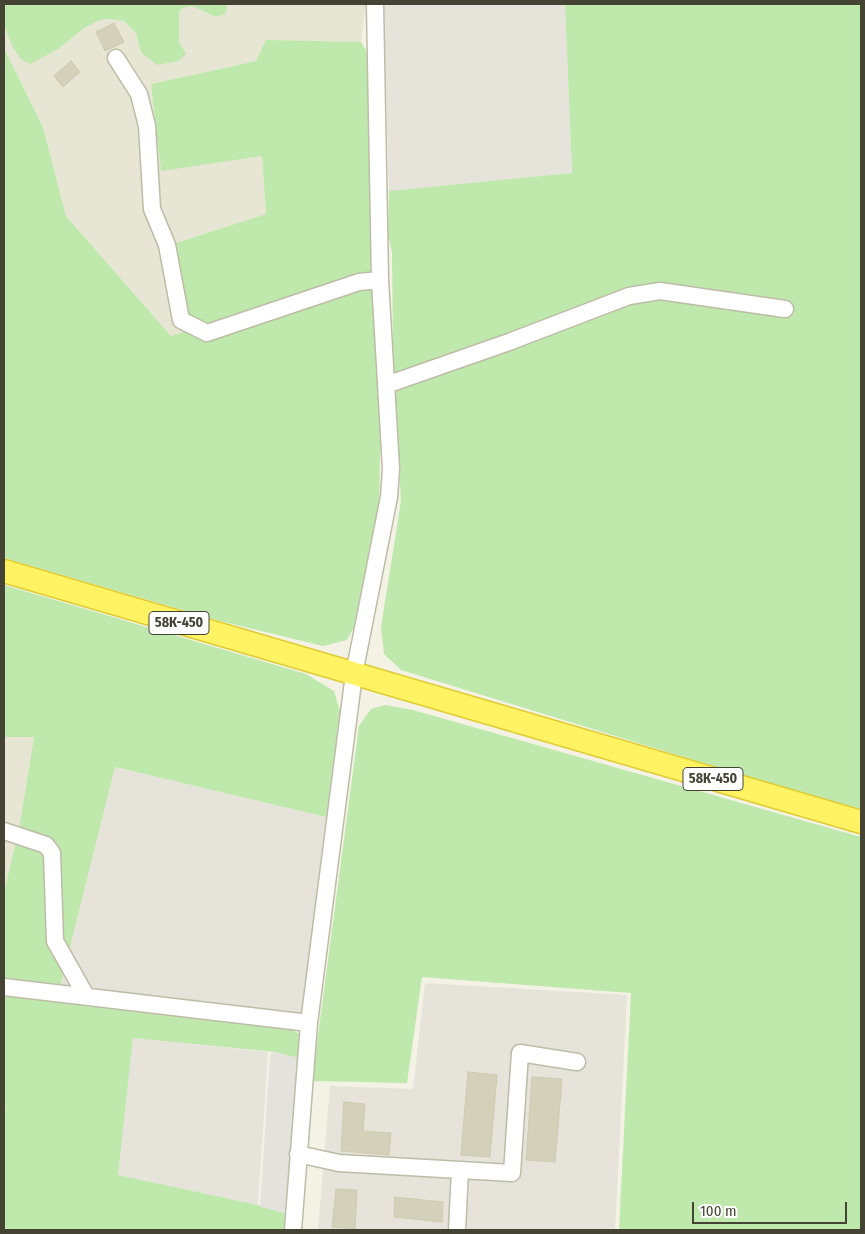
<!DOCTYPE html>
<meta charset="utf-8">
<style>
body{margin:0}
#map{position:relative;width:865px;height:1234px;overflow:hidden;background:#f3f2e5;font-family:"Fira Sans Condensed",sans-serif}
canvas{display:block}
.frame{position:absolute;inset:0;border:5px solid #454334;pointer-events:none}
.scale{position:absolute;left:692px;top:1202px;width:155px;height:22px;box-sizing:border-box;border:2px solid #454334;border-top:0;padding-left:6px;font-size:15px;line-height:18px;white-space:nowrap;color:#454334;-webkit-text-stroke:4px #fff;paint-order:stroke}
</style>
<div id="map">
<canvas width="865" height="1234"></canvas>
<div class="frame"></div>
<div class="scale">100 m</div>
</div>
<script>
const ctx = document.querySelector('canvas').getContext('2d');
ctx.lineJoin = 'round';
function fillPath(path, color) { ctx.fillStyle = color; ctx.fill(path, 'evenodd'); }
const toPath = rows => new Path2D(rows.map(r => 'M' + r).join(''));
function trace(path, color, width, dash) { ctx.strokeStyle = color; ctx.lineWidth = width; ctx.lineCap = dash ? 'butt' : 'round'; ctx.setLineDash(dash || []); ctx.stroke(path); }
function write(font, color, halo, rows, align = 'center') {
  ctx.font = font + ' "Fira Sans Condensed",sans-serif'; ctx.lineWidth = 5; ctx.setLineDash([]); ctx.textBaseline = 'middle'; ctx.strokeStyle = halo; ctx.fillStyle = color; for (const [text, x, y, turn = 0] of rows) {
    ctx.save(); ctx.translate(x, y); ctx.rotate((+turn || 0) * Math.PI / 180); ctx.textAlign = isNaN(turn) ? turn : align; if (halo) ctx.strokeText(text, 0, 0); ctx.fillText(text, 0, 0); ctx.restore();
  }
}
const residential = toPath([
 [226,4,366,4,361,42,266,40,256,61,151,84,161,170,262,156,266,214,173,244,190,330,171,336,66,216,43,127,4,48,4,25,12,46,58,49,83,29,97,21,107,19,124,21,136,33,141,53,179,42,179,12,183,8,192,6,216,17,227,9],
 [4,736,34,736,19,829,4,892]
]);
const industrial = toPath([
 [384,4,565,4,572,173,389,191],
 [115,767,326,817,302,1016,59,991],
 [425,983,627,995,615,1230,318,1230,330,1086,413,1089],
 [133,1038,268,1052,258,1205,118,1175]
]);
const green = toPath([
 [4,4,226,4,227,9,225,14,216,17,192,6,183,8,179,12,179,42,186,54,178,61,157,65,141,52,136,33,124,21,107,19,97,21,83,29,58,49,30,64,21,59,12,46,4,25],
 [565,4,861,4,861,809,765,782,401,670,384,654,381,627,401,501,393,349,392,252,388,235,389,191,572,173],
 [266,40,361,42,369,56,373,270,372,286,375,308,381,413,379,504,358,620,347,640,323,646,224,622,4,558,4,48,43,127,66,216,171,336,190,330,173,244,266,214,262,156,161,171,151,84,256,61],
 [4,585,306,674,334,691,340,711,326,817,115,767,59,991,4,982,4,892,19,829,34,737,4,737],
 [385,705,413,710,861,837,861,1230,619,1230,631,993,422,977,407,1083,312,1081,359,726,371,709],
 [4,993,284,1024,299,1034,298,1058,275,1052,133,1038,118,1175,258,1205,285,1213,284,1230,4,1230,4,1111,6,1106,4,1105]
]);
const parking = toPath([
 [275,1052,298,1058,285,1213,260,1207,270,1055]
]);
const building = toPath([
 [114,23,124,42,105,51,96,32,114,23],
 [71,61,80,72,63,87,54,76,71,61],
 [468,1072,497,1075,490,1157,461,1155,468,1072],
 [532,1077,562,1079,555,1162,526,1160,532,1077],
 [344,1102,365,1104,363,1131,391,1133,389,1155,341,1151,344,1102],
 [336,1189,357,1190,355,1229,332,1227,336,1189],
 [395,1197,443,1202,442,1222,394,1217,395,1197]
]);
const minor = toPath([
 [116,58,139,94,147,126,152,209,167,245,181,320,207,333,359,282,380,280],
 [386,385,509,342,629,296,660,291,785,309],
 [4,831,46,845,52,853,55,941,86,996],
 [4,987,309,1023],
 [298,1154,339,1163,512,1173,520,1053,577,1062],
 [293,1230,309,1023,354,674,389,497,391,469,380,280,375,4],
 [457,1230,460,1170]
]);
const highway = toPath([
 [4,571,861,822]
]);
const shields = [
 [179,623,60],
 [713,779,60]
];
const shieldNames = [
 ["58К-450",179,623],
 ["58К-450",713,779]
];
fillPath(residential, '#e7e5d3');
fillPath(industrial, '#e5e3da');
fillPath(green, '#bee8ac');
fillPath(parking, '#e3e2dd');
fillPath(building, '#d4d1ba');
trace(building, '#cfcbad', 1);
trace(minor, '#bebca7', 19);
trace(highway, '#e0cc32', 25);
trace(minor, '#fff', 16);
trace(highway, '#fff263', 22);
for (const [x, y, w] of shields) { const box = new Path2D(); box.roundRect(x - w / 2, y - 11.5, w, 23, 4); ctx.fillStyle = '#fff'; ctx.fill(box); trace(box, '#454334', 1); }
write('bold 14px', '#454334', null, shieldNames);
</script>
